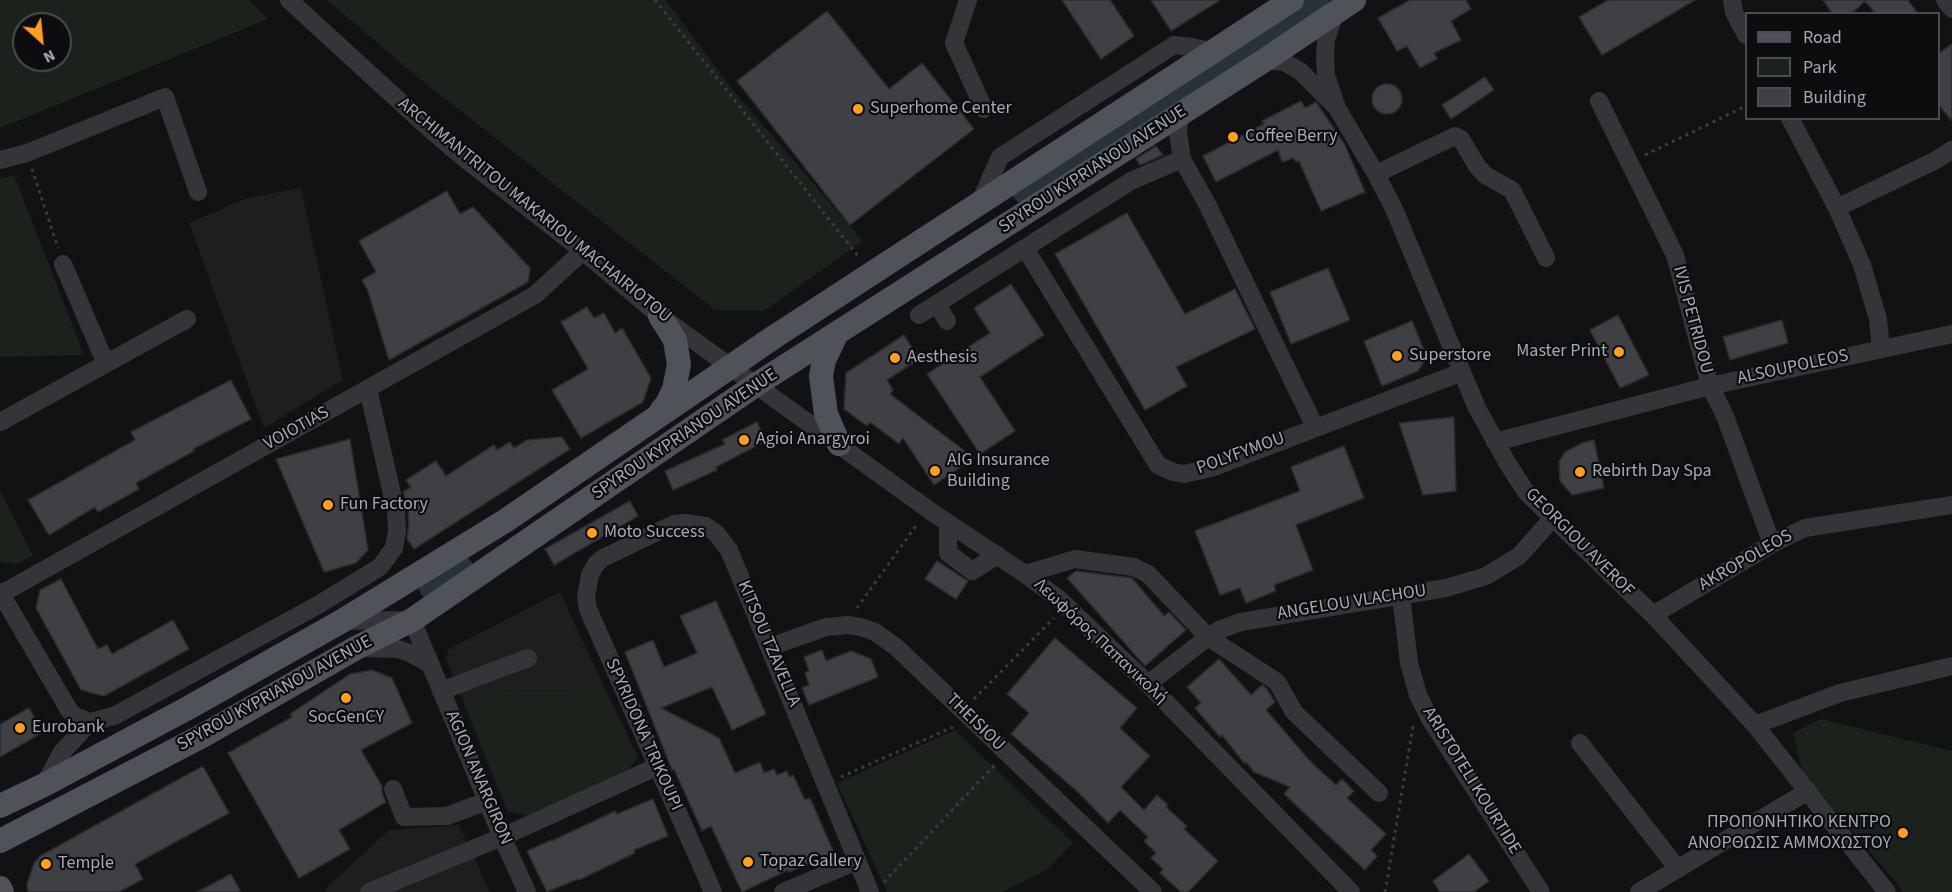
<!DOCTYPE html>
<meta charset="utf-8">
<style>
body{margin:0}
#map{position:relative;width:1952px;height:892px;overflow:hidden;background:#121214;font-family:"Source Sans 3",sans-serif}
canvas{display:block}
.legend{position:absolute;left:1745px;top:12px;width:195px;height:108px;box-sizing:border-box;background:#0d0d0f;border:2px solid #494c52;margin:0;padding:8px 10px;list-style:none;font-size:18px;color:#a3aab6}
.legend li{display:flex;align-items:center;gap:12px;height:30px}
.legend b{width:30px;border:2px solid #494c52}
.north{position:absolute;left:12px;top:12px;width:60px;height:60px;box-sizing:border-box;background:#0d0d0f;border:2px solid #494c52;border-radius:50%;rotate:153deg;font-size:16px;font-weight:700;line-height:24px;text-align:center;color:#a3aab6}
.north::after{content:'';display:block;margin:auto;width:21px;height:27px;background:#ff9f1f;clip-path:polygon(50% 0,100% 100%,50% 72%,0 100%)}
</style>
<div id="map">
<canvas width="1952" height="892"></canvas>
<ul class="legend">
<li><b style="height:8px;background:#4f5259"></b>Road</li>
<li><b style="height:16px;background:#1a221b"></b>Park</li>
<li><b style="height:16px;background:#3e4044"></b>Building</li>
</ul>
<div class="north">N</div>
</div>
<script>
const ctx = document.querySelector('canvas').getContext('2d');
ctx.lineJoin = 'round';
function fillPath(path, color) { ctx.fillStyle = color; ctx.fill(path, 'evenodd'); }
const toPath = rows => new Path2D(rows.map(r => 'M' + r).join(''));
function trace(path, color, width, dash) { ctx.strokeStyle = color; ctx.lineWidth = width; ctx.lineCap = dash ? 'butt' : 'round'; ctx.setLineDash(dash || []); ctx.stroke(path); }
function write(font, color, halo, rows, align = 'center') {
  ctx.font = font + ' "Source Sans 3",sans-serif'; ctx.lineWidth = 4.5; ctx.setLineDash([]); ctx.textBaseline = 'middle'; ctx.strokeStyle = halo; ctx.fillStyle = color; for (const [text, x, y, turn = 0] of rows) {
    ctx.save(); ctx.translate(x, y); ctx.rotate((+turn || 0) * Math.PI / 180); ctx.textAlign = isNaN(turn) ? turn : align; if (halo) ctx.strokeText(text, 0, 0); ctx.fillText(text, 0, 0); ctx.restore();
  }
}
const built = toPath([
 [301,188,343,380,264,428,189,223,247,198],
 [560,592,599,676,566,691,512,690,463,701,446,658,449,649],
 [459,825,490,892,325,892,327,887,389,830]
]);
const green = toPath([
 [0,0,249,0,268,19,0,128],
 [24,24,60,24,60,60,24,60],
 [327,0,666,0,732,89,863,241,764,311,715,310,416,76],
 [14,175,84,355,0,357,0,179],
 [0,490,33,556,17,564,0,562],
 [599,676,638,757,625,774,530,816,507,811,463,701,512,690,566,691],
 [1821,719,1952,751,1952,892,1904,892,1803,773,1793,733],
 [955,730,1073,843,1048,869,1002,892,887,892,837,783]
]);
const river = toPath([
 [1027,188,1313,0],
 [435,585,457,570]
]);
const building = toPath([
 [1062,0,1110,0,1134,36,1101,59,1062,0],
 [1151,0,1220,0,1171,31,1151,0],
 [1410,0,1466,0,1471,9,1451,21,1461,40,1434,53,1437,59,1420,68,1407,46,1397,51,1378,18,1410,0],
 [1608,0,1695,0,1602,55,1579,17,1608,0],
 [1823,0,1908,0,1918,14,1876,14,1865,1,1851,14,1833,14,1823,0],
 [827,11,889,89,922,63,974,129,850,225,737,81,827,11],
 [1952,44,1952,121,1938,104,1938,54,1952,44],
 [1485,77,1494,90,1451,119,1442,105,1485,77],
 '1372 99a15 15 0 1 1 30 0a15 15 0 1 1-30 0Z',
 [1301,101,1305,108,1316,102,1318,105,1345,145,1365,192,1321,211,1299,161,1296,162,1293,158,1282,162,1278,150,1216,182,1203,156,1264,124,1262,121,1301,101],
 [1156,146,1163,155,1140,165,1136,159,1156,146],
 [447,191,460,214,473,207,530,268,528,282,389,360,368,291,362,280,376,272,359,241,447,191],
 [1127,213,1185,314,1235,289,1255,329,1176,367,1187,386,1145,410,1055,254,1127,213],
 [1328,268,1350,320,1291,344,1270,292,1328,268],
 [1011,284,1044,335,980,377,1015,431,980,454,927,374,990,333,974,308,1011,284],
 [587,307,594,318,604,313,615,333,622,328,651,378,643,402,581,438,552,390,588,369,561,322,587,307],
 [1618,315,1649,375,1620,388,1590,330,1618,315],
 [1782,320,1788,343,1730,360,1723,337,1782,320],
 [1412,321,1424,350,1424,362,1418,371,1382,386,1364,341,1412,321],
 [904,335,919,359,887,380,893,390,890,394,974,458,934,485,903,438,899,444,870,422,867,426,844,409,846,373,904,335],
 [231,380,251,419,193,449,194,451,136,483,139,489,98,512,95,507,49,535,28,500,135,440,131,432,231,380],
 [1454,417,1456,491,1423,495,1399,423,1454,417],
 [757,422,766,441,716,467,717,470,673,490,665,471,725,444,722,440,757,422],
 [562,437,570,449,414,549,407,539,409,522,407,502,403,492,411,487,406,480,436,461,446,476,494,445,497,450,510,442,514,448,527,440,562,437],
 [350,439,368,550,356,563,324,572,276,459,350,439],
 [1594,440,1604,488,1572,495,1560,481,1559,462,1565,452,1582,443,1594,440],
 [1344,446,1364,498,1296,525,1313,570,1274,585,1276,591,1246,603,1240,588,1220,595,1195,531,1300,491,1291,467,1344,446],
 [630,501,638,516,554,565,545,549,630,501],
 [937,561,968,581,956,599,925,579,937,561],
 [1076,571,1132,578,1164,616,1169,612,1186,630,1145,666,1067,578,1076,571],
 [61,579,98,649,107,645,112,654,173,620,189,649,104,696,81,690,36,608,40,590,61,579],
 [716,601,766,714,732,730,712,687,661,708,719,738,735,773,760,762,764,773,774,769,777,775,787,771,789,777,793,775,805,800,810,798,834,853,789,872,788,870,742,892,711,826,702,831,674,769,672,770,625,652,653,640,664,667,697,653,680,616,716,601],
 [1055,638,1137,708,1120,728,1150,756,1121,787,1144,810,1157,795,1168,805,1166,807,1187,826,1184,829,1218,861,1188,892,1181,892,1160,873,1163,869,1151,858,1156,853,1144,841,1148,837,1120,810,1108,823,1078,792,1011,734,1029,713,1007,694,1055,638],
 [822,650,826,661,851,651,871,659,878,677,809,705,802,688,809,685,805,673,809,671,804,657,822,650],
 [1219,659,1251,695,1262,685,1266,688,1275,702,1266,710,1310,761,1336,785,1342,779,1354,791,1347,798,1386,834,1371,850,1377,856,1365,870,1284,794,1290,787,1254,772,1246,762,1244,763,1222,735,1220,737,1195,708,1201,703,1187,687,1219,659],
 [372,670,392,678,412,723,361,750,382,786,382,793,386,802,339,830,350,849,299,878,228,753,292,717,290,714,350,674,372,670],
 [29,708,43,732,0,757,0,724,29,708],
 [203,766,229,813,135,864,143,879,119,892,28,892,27,884,34,863,40,856,203,766],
 [653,799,668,836,634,850,635,853,579,880,578,879,547,892,527,851,551,840,552,841,615,811,617,814,653,799],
 [1469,854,1489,881,1474,892,1440,892,1433,881,1469,854],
 [231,874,241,892,197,892,231,874]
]);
const path = toPath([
 [655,0,858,256],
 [1645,155,1746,106],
 [32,169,58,248],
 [857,608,918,523],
 [974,699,1054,618],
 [841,777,953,727],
 [884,882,995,765],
 [1385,892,1413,726]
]);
const minor = toPath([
 [289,0,431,130,469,162,583,251,660,316,936,515,1025,574,1059,599,1148,684,1351,892],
 [968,0,954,43,984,109],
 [1732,0,1734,12,1746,35],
 [1945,0,1952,9],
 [1335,13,1326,40,1325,56,1326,75,1337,108,1376,174,1394,209,1477,408,1508,464,1526,492,1653,615,1755,725,1887,892],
 [1265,60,1284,62,1300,71,1334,105],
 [1599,101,1675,255,1710,386,1725,416,1772,544],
 [1180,115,1178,132,1182,159,1207,204,1315,427],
 [1790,118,1837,208,1862,265,1878,319,1881,349],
 [0,160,27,153,165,97,198,192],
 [1376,174,1455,136,1461,139,1477,166,1485,175,1512,190,1546,258],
 [979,204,1000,157,1174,45,1192,47,1214,52],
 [1837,208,1936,160,1952,150],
 [1025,248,1153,457,1158,465,1173,472,1184,474,1211,468,1462,372],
 [63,264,106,364],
 [937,304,947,321],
 [919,315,1131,181,1182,159],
 [0,422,187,319],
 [1495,442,1710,386,1952,334],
 [948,523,948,553,972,571,998,555],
 [1025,574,1075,559,1134,567,1148,574,1208,637,1277,682,1294,712,1379,793],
 [0,592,69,710,75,716,90,722,114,716,318,605,380,567,394,548,397,531,396,511,368,389],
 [1,594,535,295,583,251],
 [1401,595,1409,663,1418,695,1430,719,1541,892],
 [1653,615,1772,544,1805,528,1952,505],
 [342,621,412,620,502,837,527,892],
 [770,647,826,627,848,625,861,627,875,632,896,647,1153,892],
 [361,648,398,649,410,653,430,664],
 [1148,684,1208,637,1219,630,1241,622,1446,588,1486,576,1519,556,1552,519],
 [441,691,528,658],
 [1755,725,1840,693,1952,666],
 [1580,743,1678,869],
 [44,785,62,752,90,722],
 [393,789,404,817,447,816,487,801],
 [369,892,502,837,656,767],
 [713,892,588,609,586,596,590,575,596,564,603,558,674,524,685,523,706,526,716,533,729,550,870,892],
 [783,892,857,861],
 [1639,892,1808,791]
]);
const major = toPath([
 [660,316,675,340,679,365,674,389,667,404,661,411],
 [837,333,824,360,821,376,826,414,839,444],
 [0,806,44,785,188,708,342,621,505,521,774,337,1292,0],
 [0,841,204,735,356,648,412,620,757,384,1265,60,1354,0],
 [0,888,2,892]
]);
const markers = [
 [858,109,6,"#ff9f1f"],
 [1233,137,6,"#ff9f1f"],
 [1619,352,6,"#ff9f1f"],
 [1397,356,6,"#ff9f1f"],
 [895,358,6,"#ff9f1f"],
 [744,440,6,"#ff9f1f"],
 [935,471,6,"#ff9f1f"],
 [1580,472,6,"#ff9f1f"],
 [328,505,6,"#ff9f1f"],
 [592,533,6,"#ff9f1f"],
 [346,698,6,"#ff9f1f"],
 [20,728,6,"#ff9f1f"],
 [1903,833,6,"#ff9f1f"],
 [748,862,6,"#ff9f1f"],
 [46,864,6,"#ff9f1f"]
];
const poiNames = [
 ["Superhome Center",870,109],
 ["Coffee Berry",1245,137],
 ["Master Print",1607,352,"right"],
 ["Superstore",1409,356],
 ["Aesthesis",907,358],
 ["Agioi Anargyroi",756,440],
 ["AIG Insurance",947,461],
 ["Building",947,482],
 ["Rebirth Day Spa",1592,472],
 ["Fun Factory",340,505],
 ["Moto Success",604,533],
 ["SocGenCY",346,718,"center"],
 ["Eurobank",32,728],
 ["ΠΡΟΠΟΝΗΤΙΚΟ ΚΕΝΤΡΟ",1891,823,"right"],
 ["ΑΝΟΡΘΩΣΙΣ ΑΜΜΟΧΩΣΤΟΥ",1891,844,"right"],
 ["Topaz Gallery",760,862],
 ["Temple",58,864]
];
const streetNames = [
 ["SPYROU KYPRIANOU AVENUE",1093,170,-33],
 ["ARCHIMANTRITOU MAKARIOU MACHAIRIOTOU",534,211,39],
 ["IVIS PETRIDOU",1692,320,75],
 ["ALSOUPOLEOS",1793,368,-12],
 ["VOIOTIAS",297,429,-29],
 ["SPYROU KYPRIANOU AVENUE",685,435,-34],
 ["POLYFYMOU",1241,454,-20],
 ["GEORGIOU AVEROF",1579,543,45],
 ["AKROPOLEOS",1746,561,-30],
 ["ANGELOU VLACHOU",1352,603,-9],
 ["Λεωφόρος Παπανικολή",1100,642,43],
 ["KITSOU TZAVELLA",768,644,67],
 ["SPYROU KYPRIANOU AVENUE",275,694,-29],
 ["THEISIOU",975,723,44],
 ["SPYRIDONA TRIKOUPI",643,735,66],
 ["AGION ANARGIRON",478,778,67],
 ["ARISTOTELI KOURTIDE",1471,781,58]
];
fillPath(built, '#1e1e21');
fillPath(green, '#1a221b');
trace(river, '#283339', 33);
fillPath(building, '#3e4044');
trace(building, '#2c2c30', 1.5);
trace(path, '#393c41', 3, [3, 4.5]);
trace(minor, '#333539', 18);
trace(major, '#4f5259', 24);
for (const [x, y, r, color] of markers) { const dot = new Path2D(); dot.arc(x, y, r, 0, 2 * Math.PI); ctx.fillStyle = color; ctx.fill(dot); trace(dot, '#0d0d0f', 2); }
write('18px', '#a3aab6', '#0d0d0f', poiNames, 'left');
write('18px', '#a3aab6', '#0d0d0f', streetNames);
</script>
